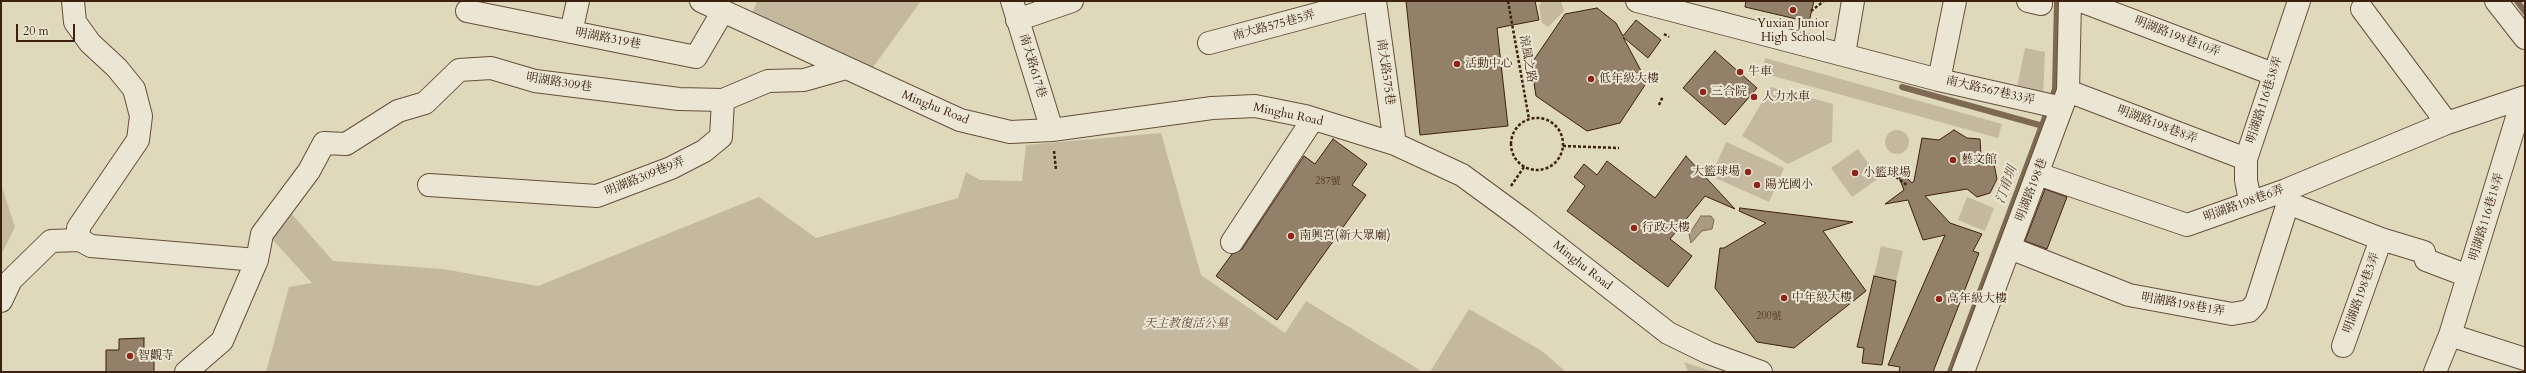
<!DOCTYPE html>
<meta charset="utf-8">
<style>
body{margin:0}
#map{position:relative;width:2526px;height:373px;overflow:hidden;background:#e0d8bb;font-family:Cardo,serif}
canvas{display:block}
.frame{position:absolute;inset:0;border:2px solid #3d210f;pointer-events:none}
.scale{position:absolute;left:16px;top:24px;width:59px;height:18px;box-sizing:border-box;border:2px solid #3d210f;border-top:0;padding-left:5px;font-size:12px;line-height:14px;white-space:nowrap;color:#3d210f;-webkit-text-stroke:3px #ebe6d3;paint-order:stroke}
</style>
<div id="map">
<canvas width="2526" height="373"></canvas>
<div class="frame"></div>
<div class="scale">20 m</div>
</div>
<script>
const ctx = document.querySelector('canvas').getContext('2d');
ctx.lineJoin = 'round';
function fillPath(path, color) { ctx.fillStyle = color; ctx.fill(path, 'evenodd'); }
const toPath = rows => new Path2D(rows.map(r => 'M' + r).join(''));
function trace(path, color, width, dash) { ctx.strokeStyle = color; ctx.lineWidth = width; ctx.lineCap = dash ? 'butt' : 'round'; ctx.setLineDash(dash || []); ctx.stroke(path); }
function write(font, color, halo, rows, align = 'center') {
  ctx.font = font + ' Cardo,"Noto Serif TC",serif'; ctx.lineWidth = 4; ctx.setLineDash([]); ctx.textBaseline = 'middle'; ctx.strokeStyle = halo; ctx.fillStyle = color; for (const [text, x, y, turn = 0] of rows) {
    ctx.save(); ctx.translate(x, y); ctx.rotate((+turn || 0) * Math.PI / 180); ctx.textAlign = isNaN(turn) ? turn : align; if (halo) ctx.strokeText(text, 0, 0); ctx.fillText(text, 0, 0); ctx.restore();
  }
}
const green = toPath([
 [757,1,921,1,871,70,752,14],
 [1542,1,1561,1,1564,11,1548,27,1542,23,1539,6],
 [2025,48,2045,52,2043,97,2016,92],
 [1765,58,2002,124,1998,138,1762,73],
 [1771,87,1833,104,1832,142,1788,164,1742,136],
 '1885 142a12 12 0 1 1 24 0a12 12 0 1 1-24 0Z',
 [1161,133,1201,275,1285,333,1306,301,1423,372,266,372,289,287,312,283,272,239,290,212,333,261,443,269,538,286,759,197,816,238,958,198,966,172,980,180,1022,181,1026,145],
 [1726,142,1784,168,1769,202,1711,176],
 [1858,149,1879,178,1852,197,1831,168],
 [1,184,15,227,1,255],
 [1967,197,1994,208,1985,231,1958,220],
 [1881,246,1903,251,1896,281,1874,276],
 [1469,309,1542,351,1566,372,1430,372],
 [1684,362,1714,372,1688,372]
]);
const water = toPath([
 [1701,216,1711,216,1714,220,1712,229,1702,231,1691,243,1689,234,1701,216]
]);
const stream = toPath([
 [2517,1,2525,12],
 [1902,87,2043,126],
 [2051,101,2055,89,2057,1],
 [1950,372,2048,109]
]);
const building = toPath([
 [1406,1,1535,1,1539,20,1497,28,1508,126,1420,135,1406,1],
 [1746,1,1814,1,1809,22,1745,7,1746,1],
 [1597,8,1616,23,1623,36,1636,20,1661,40,1648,58,1623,37,1647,82,1620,123,1587,131,1536,96,1531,64,1565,14,1597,8],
 [1715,51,1757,88,1725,125,1683,88,1715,51],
 [1954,130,1967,138,1980,139,1981,156,1994,164,1997,179,1990,193,1977,197,1967,189,1925,196,1950,223,1982,234,1973,251,1979,253,1933,372,1899,372,1900,367,1888,365,1945,235,1923,240,1908,200,1885,204,1904,190,1894,165,1912,183,1914,181,1922,138,1939,140,1954,130],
 [1333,139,1367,164,1352,185,1366,195,1277,320,1216,276,1232,254,1242,249,1304,156,1315,164,1333,139],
 [1686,156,1735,209,1705,196,1670,239,1692,256,1668,287,1567,211,1585,186,1574,177,1584,164,1597,175,1607,161,1655,198,1686,156],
 [2045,189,2067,197,2047,249,2025,241,2045,189],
 [1740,208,1853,222,1823,231,1866,291,1794,348,1757,342,1715,288,1720,248,1724,248,1766,223,1739,211,1740,208],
 [1874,276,1896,281,1882,365,1862,363,1864,348,1857,347,1874,276],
 [144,338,144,349,154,349,154,372,106,372,106,350,119,350,119,339,144,338]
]);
const path = toPath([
 [1508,1,1529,119],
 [1811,11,1824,1],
 [1664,34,1669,37],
 [1659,105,1663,96],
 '1511 144a26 26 0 1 1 52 0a26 26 0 1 1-52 0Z',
 [1563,146,1619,148],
 [1054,151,1056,170],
 [1892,174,1908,186],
 [1511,186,1524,167]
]);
const minor = toPath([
 [73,1,75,22,90,43,117,68,134,89,141,116,138,140,78,228,80,240,91,246,257,260],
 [701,1,960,120,1010,132,1052,130,1212,108,1255,106,1305,116,1395,144,1462,175,1522,219,1668,333,1709,353,1761,372],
 [1012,1,1052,130],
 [1375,1,1395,144],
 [1637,1,1939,80,2058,107],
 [2028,1,2041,4],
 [2081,1,2273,74],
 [2496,1,2525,38],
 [2362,9,2447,123],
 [467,11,696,57,723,11],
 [1017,20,1072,1],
 [571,32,578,1],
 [1209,43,1362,2],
 [1844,54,1853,1],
 [1939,80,1955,1],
 [2068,91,2246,159],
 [2038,174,2187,225,2286,190,2447,123,2525,97],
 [429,185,597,196,671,168,704,151,721,137,723,100],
 [2286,190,2288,203,2381,239,2424,252,2426,260,2468,276],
 [2250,201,2246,180,2246,159,2299,1],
 [1232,242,1313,119],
 [2010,248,2129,295,2232,314,2249,311,2256,303,2288,203],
 [1,301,11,280,51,241,80,240],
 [2450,335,2525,359],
 [2343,346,2381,239],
 [186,372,222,341,257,260,262,234,309,171,324,143,346,144,398,111,425,103,459,70,491,68,535,81,679,99,723,100,768,81,804,80,846,68],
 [1963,372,2068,91,2070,1],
 [2435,372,2450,335,2523,98]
]);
const markers = [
 [1793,10,4,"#8f2418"],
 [1457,64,4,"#8f2418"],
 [1740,72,4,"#8f2418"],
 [1591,79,4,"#8f2418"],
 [1703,92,4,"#8f2418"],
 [1754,97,4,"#8f2418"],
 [1953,160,4,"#8f2418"],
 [1748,172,4,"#8f2418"],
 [1855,173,4,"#8f2418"],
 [1757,185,4,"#8f2418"],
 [1634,228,4,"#8f2418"],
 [1291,236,4,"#8f2418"],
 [1784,298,4,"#8f2418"],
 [1939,299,4,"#8f2418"],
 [130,356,4,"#8f2418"]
];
const numberNames = [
 ["287號",1328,182],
 ["200號",1769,317]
];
const poiNames = [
 ["Yuxian Junior",1793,24,"center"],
 ["High School",1793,38,"center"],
 ["活動中心",1465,64],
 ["牛車",1748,72],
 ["低年級大樓",1599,79],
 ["三合院",1711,92],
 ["人力水車",1762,97],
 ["藝文館",1961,160],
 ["大籃球場",1740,172,"right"],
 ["小籃球場",1863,173],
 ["陽光國小",1765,185],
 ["行政大樓",1642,228],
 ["南興宮(新大眾廟)",1299,236],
 ["中年級大樓",1792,298],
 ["高年級大樓",1947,299],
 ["智觀寺",138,356]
];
const streetNames = [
 ["南大路575巷5弄",1274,26,-15],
 ["明湖路198巷10弄",2177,37,21],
 ["明湖路319巷",608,39,11],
 ["涼風之路",1527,59,80],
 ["南大路617巷",1032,66,73],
 ["南大路575巷",1385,72,82],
 ["明湖路309巷",559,83,9],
 ["南大路567巷33弄",1990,91,13],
 ["明湖路116巷38弄",2265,100,-72],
 ["Minghu Road",935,108,22],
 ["Minghu Road",1288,115,12],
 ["明湖路198巷8弄",2157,125,21],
 ["明湖路309巷9弄",645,177,-22],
 ["明湖路198巷",2032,190,-69],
 ["明湖路198巷6弄",2244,204,-20],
 ["明湖路116巷18弄",2487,217,-73],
 ["Minghu Road",1582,266,38],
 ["明湖路198巷3弄",2362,293,-70],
 ["明湖路198巷1弄",2183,305,10]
];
const parkNames = [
 ["天主教復活公墓",1186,324]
];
const waterNames = [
 ["汀甫圳",2007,185,-70]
];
fillPath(green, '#c4b99e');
fillPath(water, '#a99a81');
trace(water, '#7e6a53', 1);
trace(stream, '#7e6a53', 6);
fillPath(building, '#928068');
trace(building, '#3d210f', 1);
trace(minor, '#664f3a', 24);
trace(path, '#3d210f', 2.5, [3, 2]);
trace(minor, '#ebe6d3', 22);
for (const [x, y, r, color] of markers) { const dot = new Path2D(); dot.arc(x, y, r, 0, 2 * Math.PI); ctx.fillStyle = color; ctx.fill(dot); trace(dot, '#ebe6d3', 1.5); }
write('10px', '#523925', null, numberNames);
write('12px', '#3d210f', '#ebe6d3', poiNames, 'left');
write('12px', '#3d210f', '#ebe6d3', streetNames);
write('italic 12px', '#5f4733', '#ebe6d3', parkNames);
write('italic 13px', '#5d4531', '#ebe6d3', waterNames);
</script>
